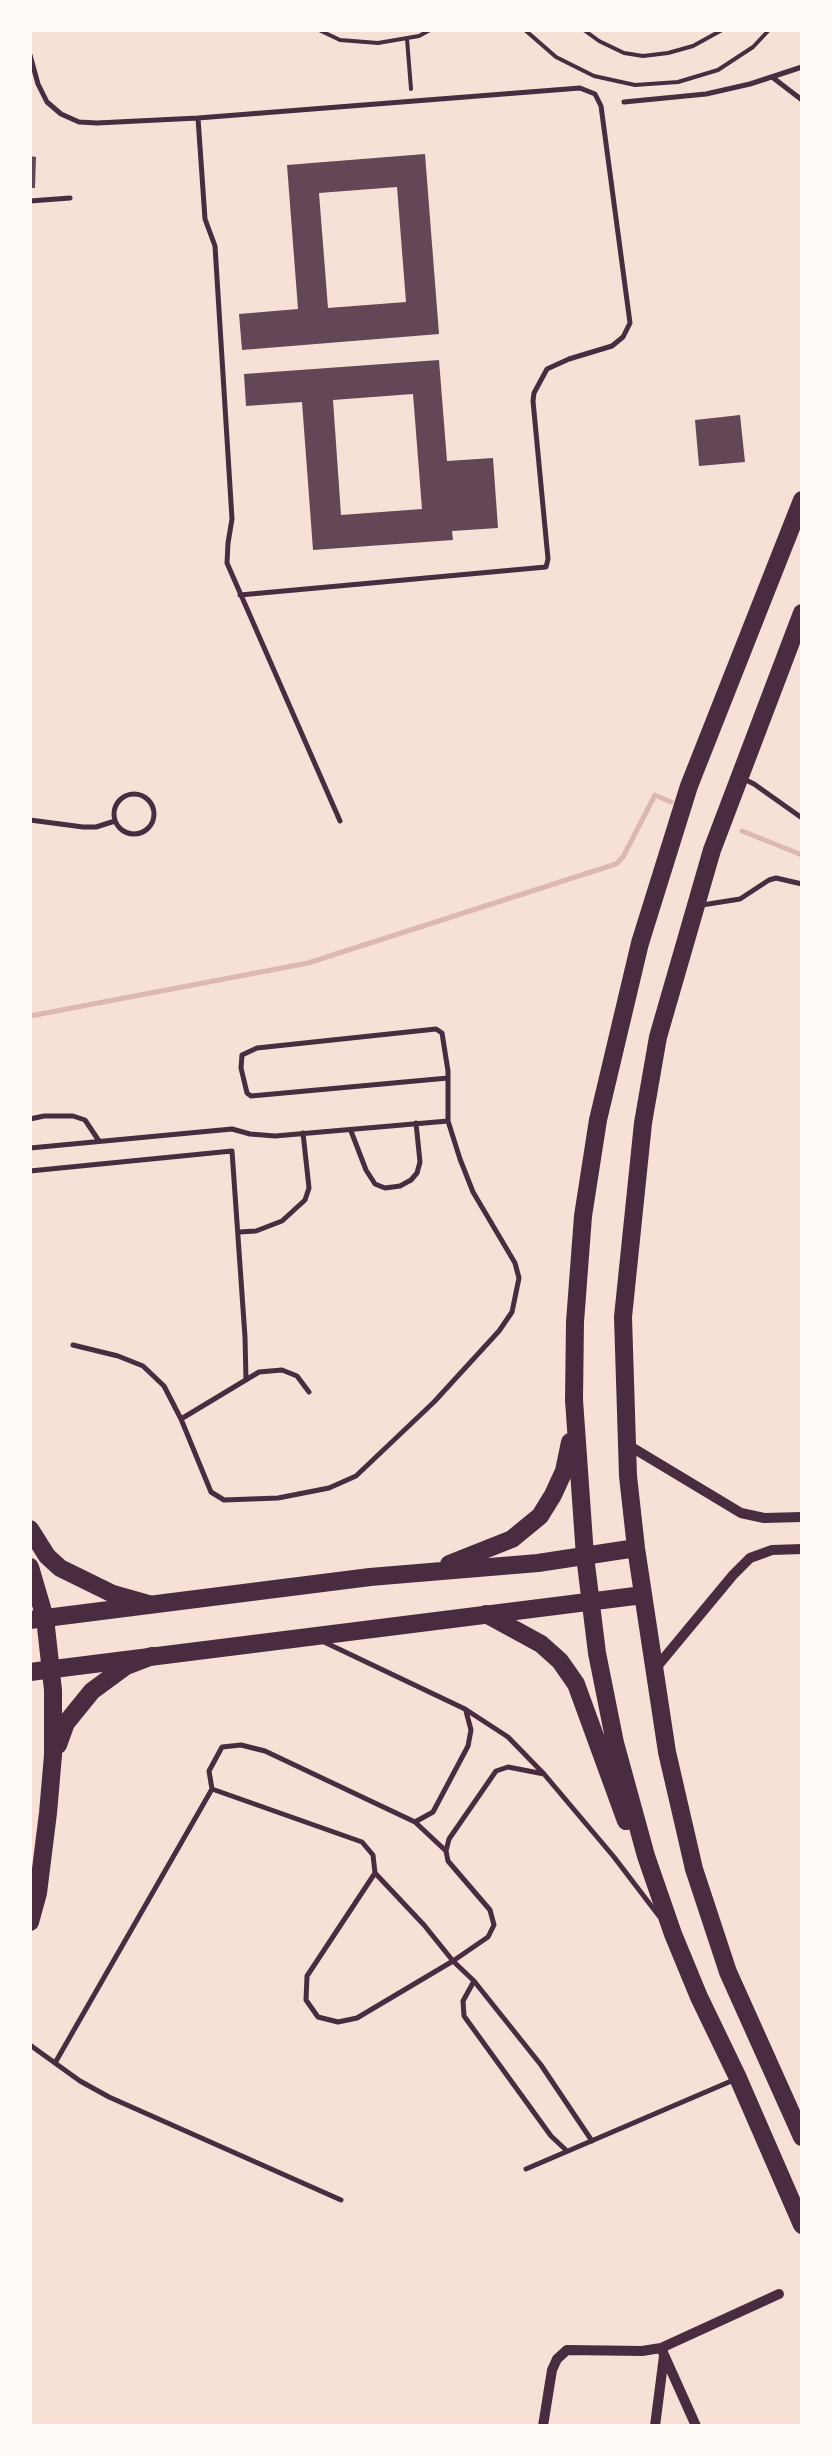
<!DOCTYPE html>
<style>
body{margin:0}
#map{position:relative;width:832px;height:2456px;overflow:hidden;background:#f7e1d7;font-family:Inter,sans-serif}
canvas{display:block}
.frame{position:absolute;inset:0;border:32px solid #fffaf5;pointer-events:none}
</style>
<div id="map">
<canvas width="832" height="2456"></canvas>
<div class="frame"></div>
</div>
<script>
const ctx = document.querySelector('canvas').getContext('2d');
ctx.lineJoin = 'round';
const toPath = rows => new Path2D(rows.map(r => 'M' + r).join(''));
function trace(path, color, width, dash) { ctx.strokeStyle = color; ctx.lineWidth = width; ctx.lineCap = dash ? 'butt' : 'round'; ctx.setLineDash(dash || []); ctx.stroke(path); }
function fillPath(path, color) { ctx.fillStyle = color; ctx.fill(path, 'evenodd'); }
const stream = toPath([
 [742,831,802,855],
 [30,1016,308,963,616,864,623,857,655,795,671,802]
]);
const building = toPath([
 [425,154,439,334,242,350,239,314,298,309,287,165],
 [397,187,406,302,328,308,319,193],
 [30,156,36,157,35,188,30,188],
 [439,360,447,461,493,458,498,528,452,531,453,540,313,550,302,402,246,406,244,374],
 [413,394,422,509,341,515,333,400],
 [740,415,745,462,699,466,695,420]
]);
const path = toPath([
 [319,30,340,40,378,43,419,36,430,30],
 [525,30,556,57,594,76,635,85,678,82,718,70,753,47,769,30],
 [584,30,599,41,624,53,643,56,668,53,693,46,722,30],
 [407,39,411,89]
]);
const service = toPath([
 [30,55,38,84,47,102,61,114,79,122,97,123,198,118,580,88,595,94,601,106,630,323,623,337,612,346,569,359,547,369,534,393,533,401,548,559,546,567,240,595],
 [772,77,802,100],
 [624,102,706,94,750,84,802,67],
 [198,118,205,219,215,246,232,519,228,543,227,563,340,821],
 [30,201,70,198],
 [742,778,754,784,802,818],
 '114 814a20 20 0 1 1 40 0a20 20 0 1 1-40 0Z',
 [30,820,83,827,96,827,115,821],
 [702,905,740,899,769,880,776,878,802,884],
 [30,1119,44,1116,73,1116,85,1120,99,1141],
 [351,1131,366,1170,375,1184,385,1188,400,1186,411,1180,417,1173,420,1162,416,1123],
 [30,1148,232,1129,250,1134,275,1136,448,1121],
 [30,1171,232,1151,245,1337,246,1380],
 [239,1232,256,1231,282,1221,305,1200,309,1188,303,1133],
 [73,1345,118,1356,143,1366,164,1386,181,1419],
 [309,1392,297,1376,282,1370,259,1372,181,1419,211,1492,224,1500,278,1498,329,1488,356,1476,434,1402,499,1331,512,1312,519,1278,515,1263,473,1192,460,1159,448,1121,448,1071,442,1033,436,1029,257,1048,242,1055,241,1068,247,1093,251,1096,448,1078],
 [322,1641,465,1709,508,1737,544,1774,614,1857,659,1916],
 [415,1822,433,1812,468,1746,471,1730,466,1711],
 [446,1851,415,1822,265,1751,241,1745,222,1747,209,1771,212,1789,362,1842,373,1855,375,1873,307,1976,306,2000,318,2017,338,2022,357,2018,453,1961,488,1937,494,1925,490,1910,448,1861,446,1851,449,1839,496,1771,508,1767,544,1774],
 [375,1873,424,1925,453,1961,474,1981,541,2065,592,2141],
 [474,1981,463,2001,464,2016,551,2136,567,2151],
 [30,2045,80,2081,109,2097,341,2200],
 [55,2063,212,1789],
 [526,2169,736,2079]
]);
const minor = toPath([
 [628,1445,741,1513,764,1518,802,1517],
 [655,1669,733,1575,750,1558,772,1550,802,1549],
 [543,2426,552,2370,557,2359,567,2350,642,2351,661,2348],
 [655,2426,664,2356],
 [696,2426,661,2348,779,2294]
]);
const primary = toPath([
 [802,500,689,786,640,943,598,1120,583,1216,575,1322,574,1400,585,1556,597,1653,615,1743,646,1856,673,1934,699,1997,738,2078,802,2225],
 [802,613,712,850,658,1037,643,1123,623,1317,628,1476,636,1548,667,1752,694,1869,728,1972,802,2137],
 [449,1564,512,1539,540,1516,553,1495,564,1471,570,1442],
 [486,1614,541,1644,560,1661,576,1684,626,1821],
 [30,1620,370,1577,538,1563,636,1548],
 [30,1672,643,1595]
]);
const trunk = toPath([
 [30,1529,47,1556,60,1568,113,1594,148,1604],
 [30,1567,45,1618,53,1690,53,1755,48,1813,38,1893,30,1922],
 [58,1745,66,1723,92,1691,126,1666,152,1656]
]);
trace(stream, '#dcb8b0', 5);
fillPath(building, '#644757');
trace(path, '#4a2c40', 4);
trace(service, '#4a2c40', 5);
trace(minor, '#4a2c40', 10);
trace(primary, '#4a2c40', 18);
trace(trunk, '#4a2c40', 18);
</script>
